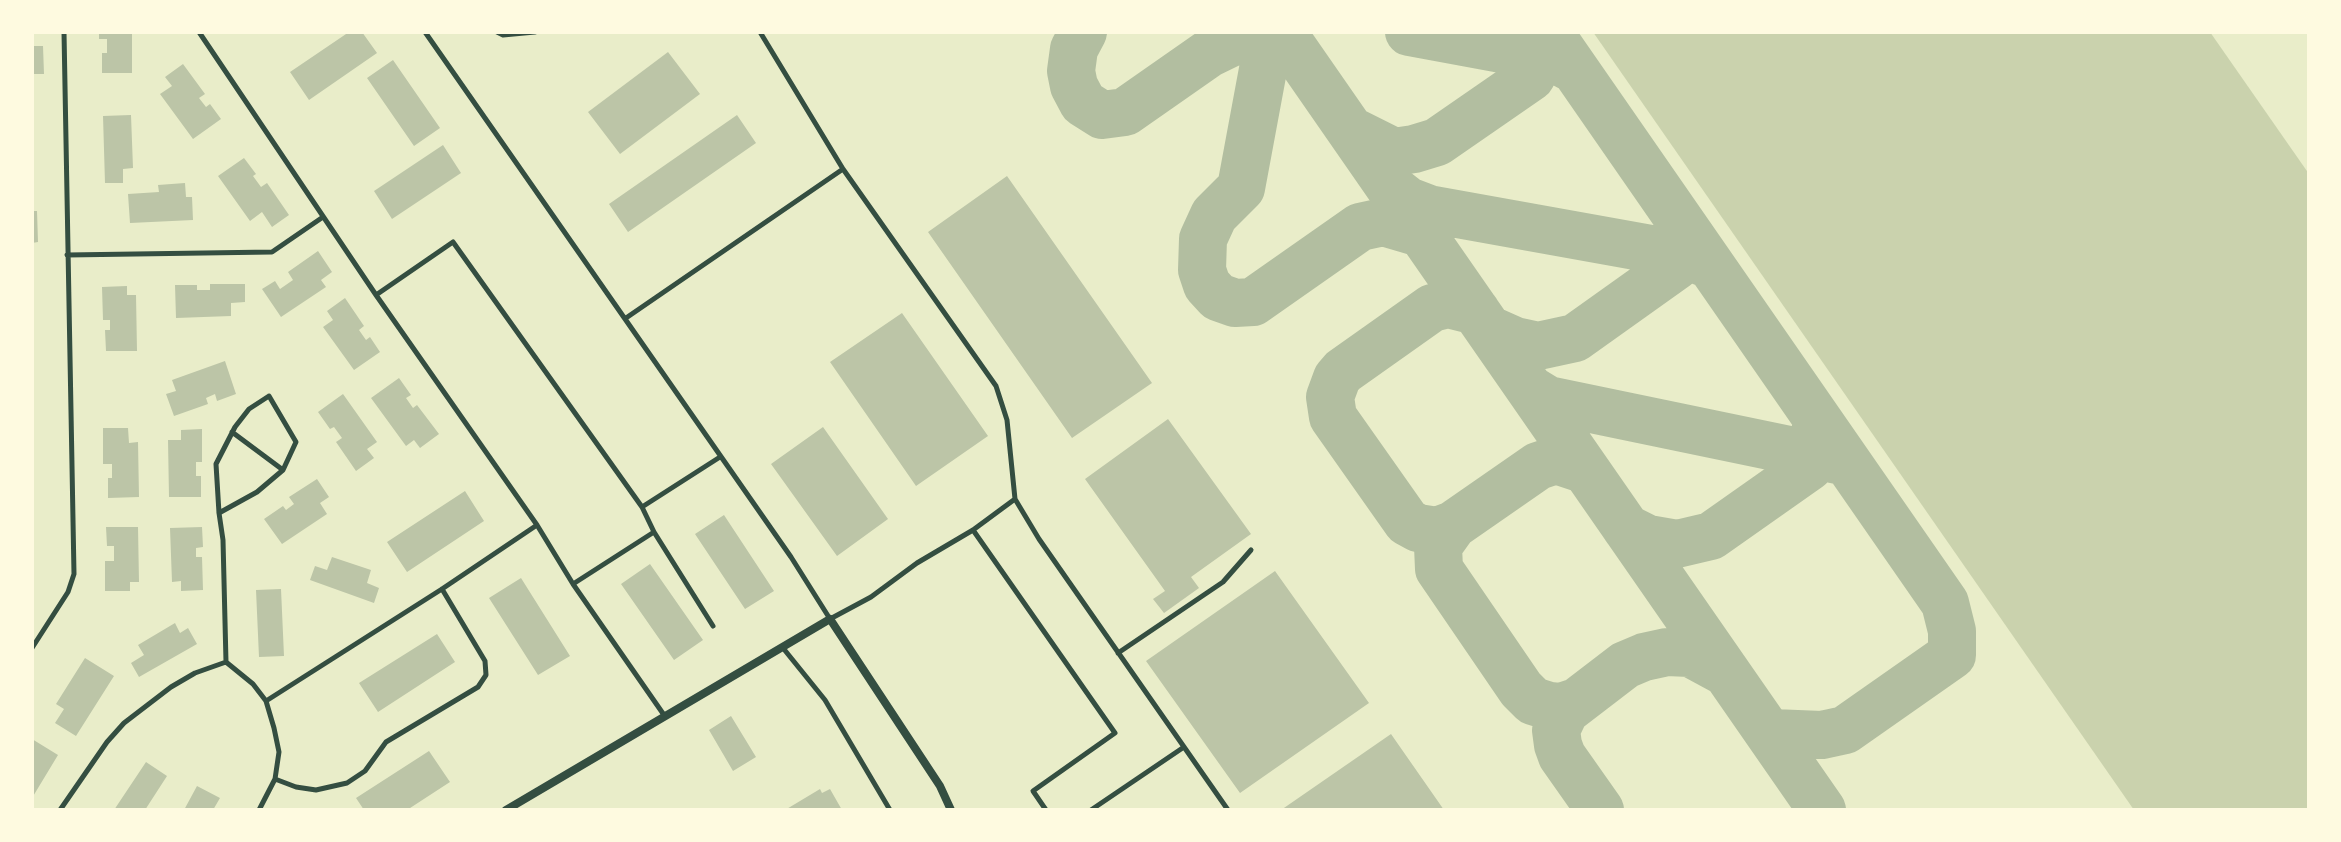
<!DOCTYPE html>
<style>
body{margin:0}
#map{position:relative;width:2341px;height:842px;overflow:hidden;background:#e9edc9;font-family:"Fira Sans",sans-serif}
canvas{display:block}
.frame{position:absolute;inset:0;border:34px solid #fefae0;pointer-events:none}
</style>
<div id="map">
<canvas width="2341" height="842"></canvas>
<div class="frame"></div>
</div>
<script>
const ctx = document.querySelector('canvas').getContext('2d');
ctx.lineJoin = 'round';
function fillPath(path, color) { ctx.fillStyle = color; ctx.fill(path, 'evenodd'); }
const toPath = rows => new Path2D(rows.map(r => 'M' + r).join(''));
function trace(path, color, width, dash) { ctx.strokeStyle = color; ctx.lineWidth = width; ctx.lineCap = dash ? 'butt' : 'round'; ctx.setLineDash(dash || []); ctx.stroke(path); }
const green = toPath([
 [1593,32,2210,32,2309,174,2309,810,2134,810]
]);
const taxiway = toPath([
 [1083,32,1074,49,1071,71,1074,86,1083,103,1102,115,1125,112,1208,54,1243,37,1258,36,1293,48],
 [1270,32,1241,188,1214,215,1203,239,1202,270,1207,285,1218,297,1235,303,1253,302,1360,227,1383,222,1417,232],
 [1282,32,1822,810],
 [1409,32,1555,59,1570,67],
 [1549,32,1945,603,1952,631,1952,655,1845,730,1822,735,1772,733,1763,725],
 [1350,130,1394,152,1414,149,1437,142,1531,77,1541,57,1544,32],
 [1390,187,1408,201,1429,209,1685,255,1710,265],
 [1488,329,1515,341,1538,346,1575,338,1676,266,1682,242,1680,231],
 [1530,389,1548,400,1847,462],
 [1453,525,1437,531,1418,528,1407,522,1333,417,1330,397,1337,378,1343,371,1432,308,1448,304,1476,311],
 [1626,528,1648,539,1677,544,1711,536,1809,467,1817,448,1815,432],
 [1576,702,1561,707,1549,706,1533,701,1521,689,1439,569,1438,546,1453,525,1538,466,1556,460,1586,470],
 [1600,810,1562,756,1558,745,1556,730,1565,711,1625,665,1644,657,1667,652,1690,653,1727,673]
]);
const building = toPath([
 [99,32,132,32,132,73,102,73,102,53,107,53,107,39,99,39],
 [349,32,362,32,377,53,309,100,290,72],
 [32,46,43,46,44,74,32,74],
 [668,52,700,94,620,154,588,112],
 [393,60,440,128,414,146,367,78],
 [183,64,205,94,199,98,206,107,210,104,221,119,193,139,160,94,172,86,165,77],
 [131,115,133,168,123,169,123,183,105,183,103,116],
 [737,115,756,143,628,232,609,204],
 [443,145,461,173,392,219,374,191],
 [244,158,256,174,253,176,261,187,267,183,289,215,272,227,262,212,250,221,218,176],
 [1007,176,1152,383,1072,438,928,232],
 [185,183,186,197,192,197,193,220,130,223,128,194,159,192,158,185],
 [32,211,37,211,38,242,32,243],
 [318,251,332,272,321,280,326,287,281,317,262,289,275,281,280,289,293,280,288,272],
 [210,284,245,284,245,302,231,303,231,316,176,318,175,285,197,285,197,290,210,290],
 [127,286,127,295,136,295,137,351,106,351,105,330,110,330,110,320,103,320,102,287],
 [345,298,364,326,359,330,366,340,370,337,380,352,354,370,323,327,333,320,327,311],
 [902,313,988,436,916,486,830,362],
 [225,361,236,394,217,401,215,394,206,398,208,404,174,416,166,394,176,391,172,380],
 [399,378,411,395,406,398,413,408,417,405,439,434,420,448,414,440,406,446,371,398],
 [343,394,377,442,367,449,374,458,356,471,336,442,342,438,334,427,330,429,318,412],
 [1168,419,1251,534,1191,577,1199,588,1164,613,1153,599,1165,591,1085,479],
 [823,427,888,519,837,556,771,464],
 [103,428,128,428,129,443,138,442,139,497,108,498,108,478,112,478,112,464,103,464],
 [202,429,202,462,196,462,196,476,201,476,201,497,169,497,168,440,181,440,181,430],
 [317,479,329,497,320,503,327,514,282,544,264,519,283,506,286,510,294,504,289,497],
 [465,491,484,521,407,572,387,542],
 [724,515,774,591,745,609,695,534],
 [106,527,138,527,139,582,130,582,130,591,105,591,105,561,114,561,114,546,107,546],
 [202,527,203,547,196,548,196,557,202,557,203,590,181,591,181,581,172,582,170,528],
 [332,557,371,570,367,583,379,588,374,603,310,580,315,566,327,570],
 [650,564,703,640,674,660,621,584],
 [1275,571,1369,703,1240,793,1146,661],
 [521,578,570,656,538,675,489,598],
 [281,589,284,656,259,657,256,590],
 [175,623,180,633,188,628,197,644,139,677,131,663,144,655,138,645],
 [437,634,455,662,378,712,359,683],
 [85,658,114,676,76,736,55,723,64,709,56,704],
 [731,716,756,757,733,771,709,730],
 [1391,734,1444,810,1281,810],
 [32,739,58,755,32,798],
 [429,751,450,782,407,810,364,810,356,798],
 [146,762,167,776,145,810,114,810],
 [197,786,220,798,213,810,184,810],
 [820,789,822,793,830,789,842,810,785,810]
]);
const service = toPath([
 [199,32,376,295,537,525,573,584,664,715],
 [425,32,791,557,830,619,871,597,917,563,973,530,1015,499],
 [497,32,503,35,535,32],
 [760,32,843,169,996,386,1007,420,1015,499,1039,539,1228,810],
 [67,255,272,252,323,217],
 [376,295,453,242,642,507,654,532,713,626],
 [626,318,843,169],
 [232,432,283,470],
 [642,507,720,457],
 [219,513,257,492,283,470,296,442,269,396,249,409,235,427,216,464,219,513,223,540,226,662],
 [973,530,1115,733,1033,791,1046,810],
 [573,584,654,532],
 [32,648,68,592,74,574,64,32],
 [783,648,825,700,890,810],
 [1118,653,1223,582,1251,550],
 [226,662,253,684,266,701,274,728,279,752,275,779,259,810],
 [266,701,442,589,537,525],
 [275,779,296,787,316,790,347,783,365,771,386,742,478,687,486,675,485,661,442,589],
 [60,810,107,742,124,723,171,687,195,673,226,662],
 [1091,810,1184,747]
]);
const minor = toPath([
 [506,810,830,619,940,786,951,810]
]);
fillPath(green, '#cad2ad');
trace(taxiway, '#b2bea0', 48);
fillPath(building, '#bcc5a7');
trace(service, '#344e41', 5);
trace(minor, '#344e41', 8);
</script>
